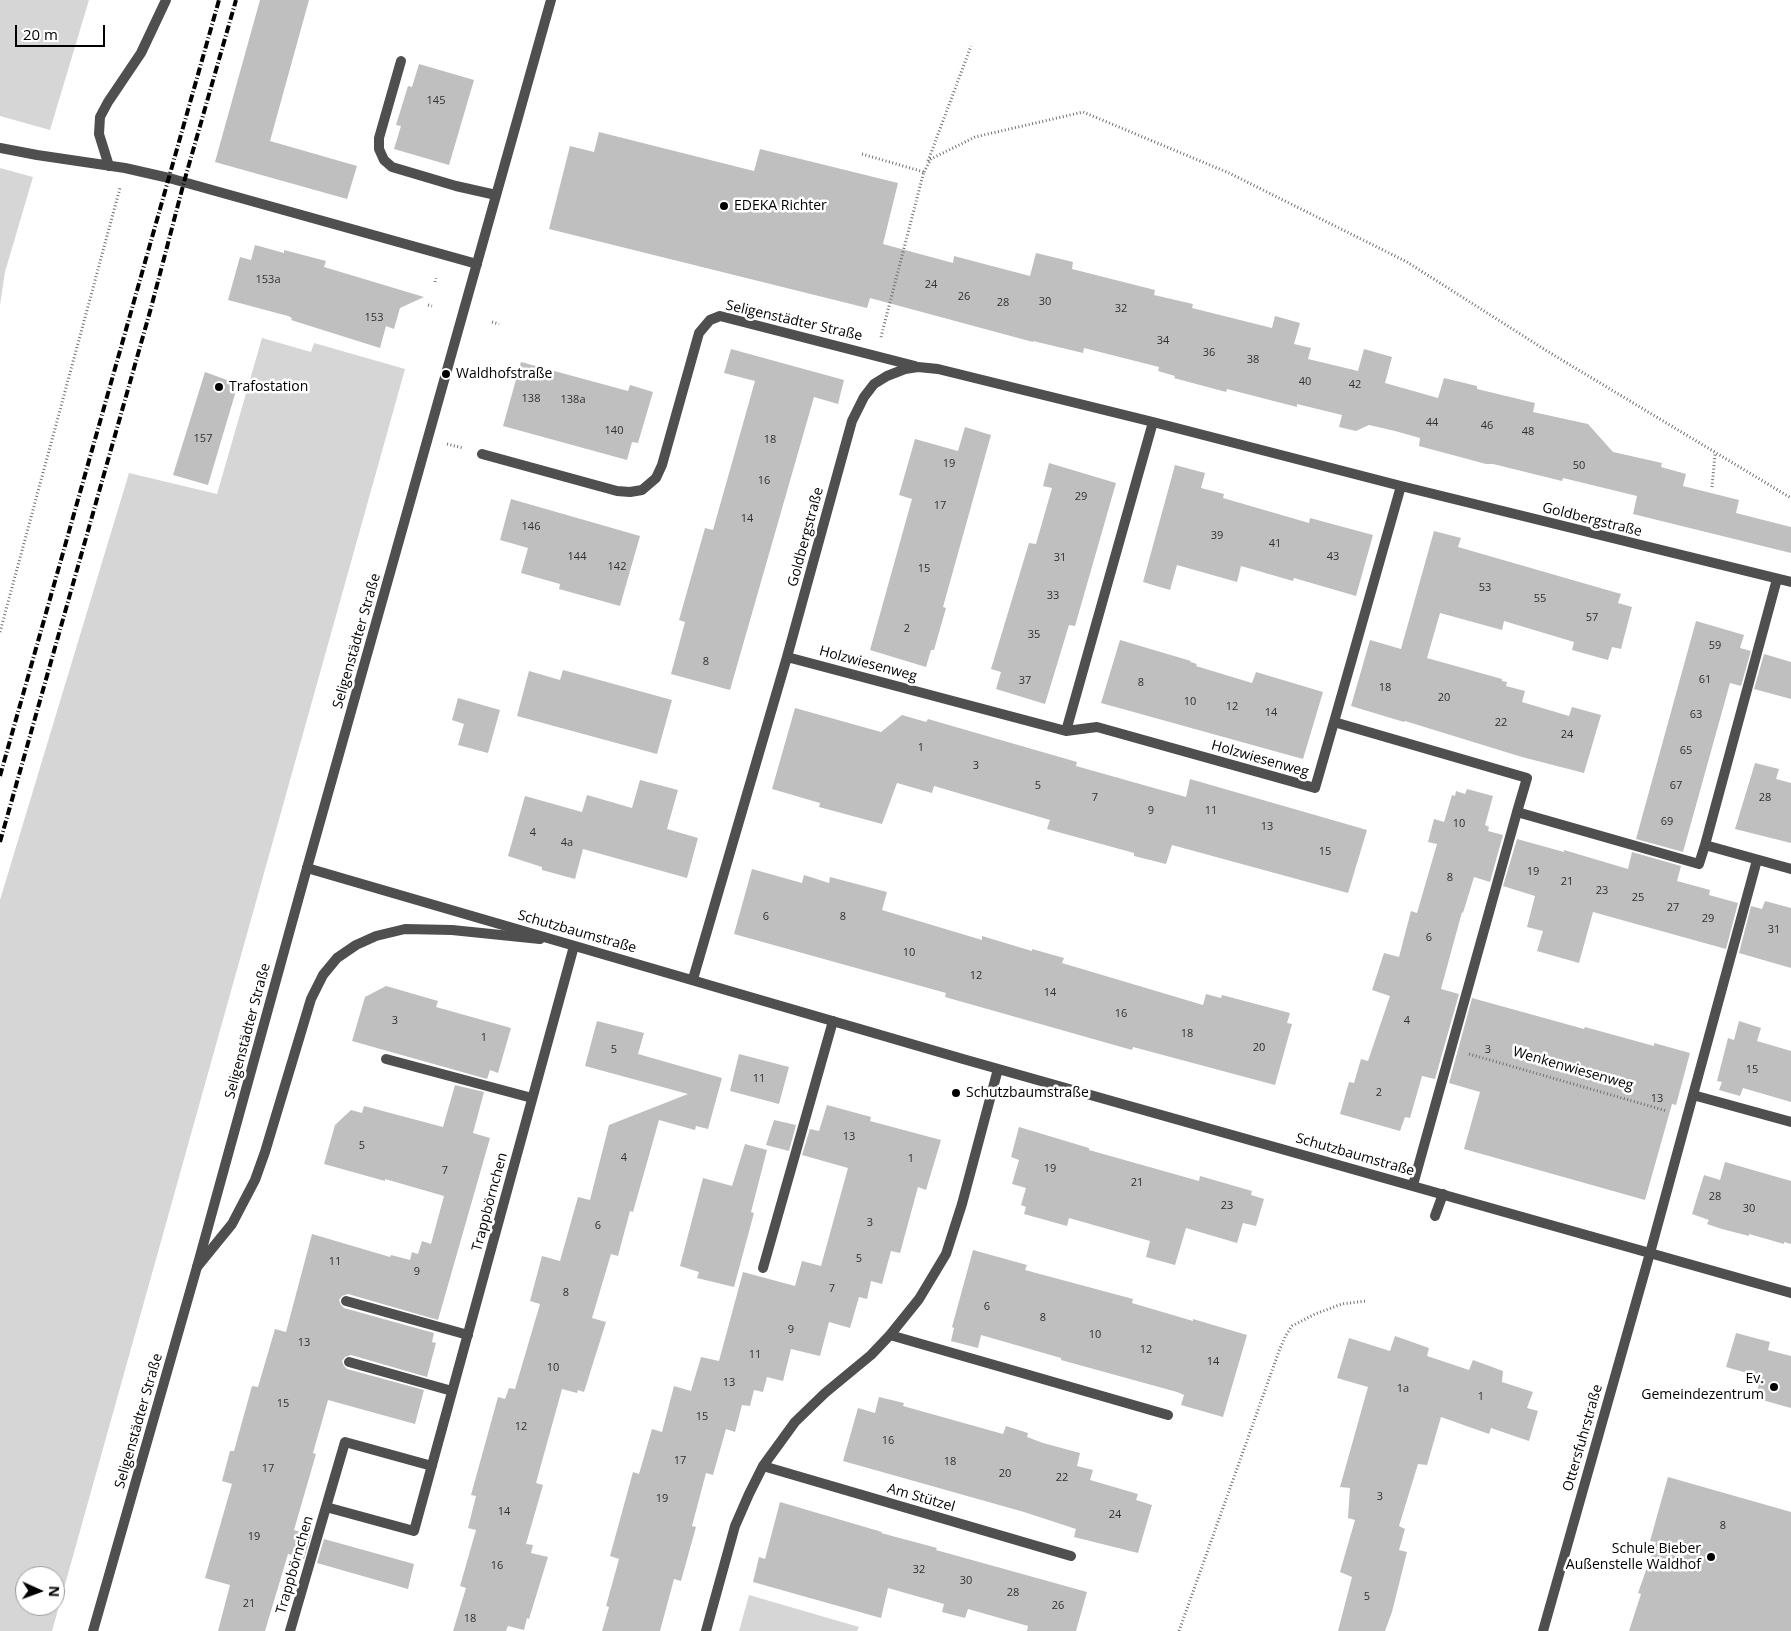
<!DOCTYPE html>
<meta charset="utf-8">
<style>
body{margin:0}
#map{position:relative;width:1791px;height:1631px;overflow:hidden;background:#fff;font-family:"Open Sans",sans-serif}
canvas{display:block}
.north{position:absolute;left:15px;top:1566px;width:50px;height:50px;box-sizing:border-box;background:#fff;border:1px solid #999;border-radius:50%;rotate:92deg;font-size:14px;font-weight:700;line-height:20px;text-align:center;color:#000}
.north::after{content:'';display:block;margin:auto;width:18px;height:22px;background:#000;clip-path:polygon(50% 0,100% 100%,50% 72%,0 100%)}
.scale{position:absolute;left:15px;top:25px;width:90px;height:22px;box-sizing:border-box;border:2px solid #000;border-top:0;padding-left:6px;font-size:15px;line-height:18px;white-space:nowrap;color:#000;-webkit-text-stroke:4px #fff;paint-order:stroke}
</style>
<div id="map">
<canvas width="1791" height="1631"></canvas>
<div class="north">N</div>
<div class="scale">20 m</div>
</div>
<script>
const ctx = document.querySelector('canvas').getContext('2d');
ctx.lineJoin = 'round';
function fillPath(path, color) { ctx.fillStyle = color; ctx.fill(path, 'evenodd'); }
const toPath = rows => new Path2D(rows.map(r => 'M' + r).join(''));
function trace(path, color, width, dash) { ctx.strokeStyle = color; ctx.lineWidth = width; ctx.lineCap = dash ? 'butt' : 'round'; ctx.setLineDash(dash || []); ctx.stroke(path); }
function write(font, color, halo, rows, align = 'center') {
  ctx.font = font + ' "Open Sans",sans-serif'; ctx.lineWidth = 5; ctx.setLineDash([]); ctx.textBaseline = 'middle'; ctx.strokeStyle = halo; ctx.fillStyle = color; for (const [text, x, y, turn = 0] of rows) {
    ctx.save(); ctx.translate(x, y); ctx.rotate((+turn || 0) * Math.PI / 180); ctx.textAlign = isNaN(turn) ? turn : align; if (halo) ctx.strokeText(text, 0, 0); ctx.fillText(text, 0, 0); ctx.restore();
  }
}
const green = toPath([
 [0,0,89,0,50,130,0,116],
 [0,168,33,177,5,272,0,305],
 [262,338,311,352,314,343,405,369,52,1631,0,1631,0,900,129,473,217,494],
 [25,1576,55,1576,55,1606,25,1606],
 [749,1595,859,1627,857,1631,739,1631]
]);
const building = toPath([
 [260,0,309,0,270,141,357,166,347,199,215,162],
 [419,64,474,80,449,165,394,149,401,126,396,125,408,86,412,87],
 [599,132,754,171,760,149,898,183,883,244,953,263,954,256,1030,276,1036,253,1073,262,1072,269,1155,290,1154,295,1193,304,1192,308,1272,328,1275,316,1300,323,1294,344,1311,348,1308,359,1358,371,1364,349,1392,357,1385,383,1438,398,1444,378,1477,386,1477,389,1535,403,1533,412,1588,424,1613,452,1662,463,1661,467,1686,474,1683,486,1739,500,1736,513,1791,527,1791,553,1633,514,1637,496,1563,478,1562,481,1493,464,1486,464,1419,446,1420,438,1395,431,1369,425,1356,431,1339,427,1342,415,1297,404,1297,407,1227,389,1226,392,1174,378,1175,376,1158,371,1159,367,1084,348,1083,353,1033,341,1033,342,870,298,867,308,549,229,570,146,594,152],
 [255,245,284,253,284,250,326,261,324,267,424,297,400,308,394,329,386,326,380,348,291,320,292,318,288,316,228,300,240,257,251,260],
 [731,349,844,380,838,404,814,397,730,690,671,674,685,622,679,620,705,528,713,530,755,381,724,373],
 [521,362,628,391,630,385,653,392,638,443,632,442,627,460,503,426],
 [205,372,238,384,208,485,173,475],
 [965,427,991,435,943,607,946,608,934,650,931,650,926,667,870,650,912,499,899,495,915,439,958,451],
 [1049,463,1116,483,1075,626,1069,625,1045,704,996,689,1001,672,991,669,1029,543,1036,544,1052,488,1043,486],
 [1175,465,1205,473,1201,488,1224,494,1223,498,1309,523,1310,518,1373,535,1356,596,1294,578,1293,581,1241,566,1237,582,1177,565,1170,590,1143,582],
 [511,499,640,536,620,606,559,589,560,584,521,573,528,548,500,540],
 [1434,531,1461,538,1458,547,1621,594,1618,603,1632,607,1621,649,1612,647,1608,660,1572,650,1574,642,1504,621,1502,630,1440,613,1427,658,1502,679,1502,681,1507,682,1506,686,1525,691,1522,702,1569,716,1572,707,1601,715,1584,773,1522,757,1405,721,1404,722,1351,706,1370,640,1401,649],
 [1696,621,1744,635,1740,648,1751,651,1741,686,1730,683,1683,852,1636,839],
 [1120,640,1191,661,1190,662,1197,664,1196,666,1252,683,1256,672,1323,692,1303,759,1101,703],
 [1764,654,1791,662,1791,699,1754,689],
 [563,670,672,700,657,754,517,716,529,671,560,680],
 [458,698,500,710,488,753,458,745,464,724,452,720],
 [795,708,881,732,902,715,926,722,928,719,1077,762,1076,766,1186,797,1190,779,1367,830,1348,893,1172,845,1166,864,1134,856,1134,853,1047,829,1050,820,934,786,932,793,897,783,882,824,819,807,820,803,772,789],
 [1755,763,1779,769,1776,779,1791,783,1791,843,1735,829],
 [640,780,678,790,667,829,698,838,687,878,583,849,575,879,542,870,542,867,508,856,525,796,582,812,587,795,632,808],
 [1467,789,1493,796,1485,825,1489,827,1488,831,1503,835,1490,882,1474,877,1463,913,1462,912,1441,989,1459,994,1435,1079,1422,1076,1410,1118,1405,1117,1400,1131,1340,1114,1349,1082,1354,1083,1361,1059,1368,1061,1390,996,1372,990,1384,953,1399,957,1411,911,1417,913,1437,844,1428,842,1434,819,1444,822,1452,795,1455,796,1456,791,1465,794],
 [1517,839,1564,852,1564,850,1628,869,1632,852,1681,866,1677,881,1710,890,1709,895,1738,903,1726,949,1593,912,1579,963,1537,951,1543,931,1527,927,1535,896,1503,886],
 [752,869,802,883,804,875,829,883,830,877,887,892,882,910,982,940,982,936,1032,951,1032,949,1064,958,1062,963,1203,1005,1206,994,1221,998,1222,995,1290,1013,1287,1023,1292,1024,1275,1085,1133,1047,1132,1050,945,997,946,993,734,934],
 [1765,901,1791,908,1791,968,1739,953,1751,906,1762,909],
 [386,986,438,1001,436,1007,511,1028,498,1073,490,1070,487,1079,352,1041,365,997],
 [1472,998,1584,1029,1585,1027,1654,1046,1654,1043,1690,1053,1676,1105,1672,1104,1645,1200,1464,1149,1480,1092,1449,1083],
 [597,1021,644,1033,638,1054,722,1078,708,1129,696,1126,695,1130,659,1120,633,1212,630,1211,618,1256,611,1254,592,1318,606,1322,584,1392,578,1390,577,1393,562,1389,536,1483,543,1485,526,1544,533,1545,531,1553,548,1557,529,1619,527,1618,524,1630,508,1626,506,1631,453,1631,466,1588,460,1586,476,1530,468,1528,476,1496,471,1495,498,1397,505,1399,509,1388,515,1389,540,1304,530,1301,542,1256,560,1261,578,1197,590,1200,609,1125,688,1094,585,1066],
 [1739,1021,1761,1028,1757,1041,1791,1051,1791,1102,1743,1088,1740,1096,1719,1090,1722,1082,1717,1081,1728,1038,1734,1040],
 [739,1054,789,1067,779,1104,730,1091],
 [455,1085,484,1092,473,1133,490,1138,438,1320,348,1294,342,1296,339,1300,341,1305,344,1308,434,1333,432,1342,436,1343,427,1377,351,1355,345,1357,342,1361,344,1366,347,1369,424,1390,415,1424,328,1400,313,1453,316,1454,294,1530,311,1535,304,1559,288,1554,265,1631,218,1631,230,1585,205,1578,232,1484,222,1481,230,1451,234,1451,252,1386,258,1387,275,1329,286,1332,312,1234,390,1257,391,1255,410,1260,412,1252,418,1254,422,1241,431,1244,444,1196,385,1179,385,1181,324,1164,335,1125,351,1110,362,1113,364,1106,443,1127],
 [827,1105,871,1117,870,1121,941,1140,926,1190,918,1187,900,1253,891,1251,882,1284,871,1281,867,1299,859,1297,850,1328,829,1322,820,1356,791,1349,783,1381,767,1377,763,1392,754,1390,750,1406,742,1405,735,1432,726,1429,713,1475,706,1473,692,1526,696,1527,681,1581,674,1579,660,1631,602,1631,609,1607,606,1606,619,1559,610,1556,633,1472,639,1474,652,1429,662,1432,674,1386,691,1391,701,1357,719,1361,743,1272,795,1286,802,1261,821,1266,848,1168,802,1155,810,1129,819,1131],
 [774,1120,796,1125,789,1151,766,1145],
 [1019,1127,1089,1148,1089,1150,1199,1181,1200,1176,1252,1191,1251,1195,1264,1199,1256,1226,1243,1223,1237,1243,1186,1228,1175,1265,1146,1257,1150,1241,1069,1218,1067,1226,1024,1214,1026,1207,1021,1205,1026,1188,1012,1184,1019,1160,1011,1157],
 [745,1144,767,1150,751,1212,754,1213,734,1287,697,1278,699,1272,680,1266,703,1178,732,1186],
 [1725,1162,1791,1181,1791,1244,1784,1242,1784,1244,1749,1234,1749,1236,1722,1229,1707,1224,1709,1220,1692,1214,1704,1175,1720,1180],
 [973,1250,1027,1265,1025,1270,1133,1299,1132,1303,1193,1321,1193,1319,1247,1335,1223,1417,1181,1405,1184,1395,1177,1392,1061,1360,1061,1358,981,1335,978,1348,951,1341,954,1328,952,1327],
 [1736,1333,1770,1342,1768,1350,1791,1356,1791,1408,1755,1398,1761,1377,1726,1367],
 [1395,1336,1429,1348,1427,1356,1469,1370,1473,1360,1503,1371,1502,1382,1533,1392,1527,1408,1538,1411,1529,1441,1491,1428,1489,1434,1441,1417,1427,1465,1418,1464,1399,1526,1405,1529,1399,1550,1407,1552,1392,1612,1385,1631,1338,1631,1352,1577,1340,1572,1355,1520,1348,1518,1350,1488,1340,1487,1368,1387,1337,1378,1349,1338,1390,1351],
 [879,1397,904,1403,903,1406,1003,1434,1006,1426,1028,1433,1027,1437,1043,1443,1080,1453,1077,1466,1093,1470,1090,1480,1138,1494,1136,1500,1152,1505,1138,1553,1074,1537,1076,1529,1024,1512,843,1461,858,1408,875,1413],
 [1668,1477,1791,1512,1791,1631,1629,1631,1641,1594,1638,1593,1656,1542,1650,1541],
 [780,1502,882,1532,881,1533,937,1548,936,1550,1087,1592,1076,1631,1027,1631,1028,1626,968,1609,965,1618,942,1612,944,1604,888,1588,881,1618,753,1582,759,1557,765,1559],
 [324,1539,414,1564,408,1589,317,1563]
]);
const path = toPath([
 [862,154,924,172],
 [928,161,971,46],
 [924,172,931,159,975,137,1083,112,1229,173,1407,262,1547,351,1791,498],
 [435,282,436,278],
 [428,305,432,306],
 [492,322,499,324],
 [881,337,924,171],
 [447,444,463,448],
 [1712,487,1715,454],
 [0,632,120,188],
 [1469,1054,1667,1111],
 [1179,1631,1279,1351,1286,1335,1292,1326,1315,1314,1342,1304,1366,1301]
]);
const service = toPath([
 [401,61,379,138,379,149,384,160,392,167,456,186,496,195],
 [386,1059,532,1098],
 [1435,1216,1443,1194],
 [197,1267,232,1224,255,1180,265,1152,311,999,323,975,337,958,356,945,376,936,405,929,452,930,540,939],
 [763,1268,833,1021],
 [346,1301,468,1335],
 [349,1362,452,1391]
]);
const minor = toPath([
 [0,148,37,155,125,168,169,178,477,264],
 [109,166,99,134,100,117,108,102,141,53,166,0],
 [482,454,617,491,630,492,642,490,656,478,662,465,699,333,710,320,720,316,915,366],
 [787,657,1066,731,1097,727,1315,788,1334,722,1527,778,1517,812,1699,864,1705,845,1791,869],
 [1334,722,1401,486],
 [1066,731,1153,422],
 [1705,845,1777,579],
 [307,868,963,1059,1791,1293],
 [693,979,787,657,852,421,864,397,874,384,887,376,905,369,918,367,938,369,1153,422,1401,486,1791,582],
 [1693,1095,1791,1122],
 [1413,1185,1517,812],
 [890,1335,1168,1415],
 [763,1466,1071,1556],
 [326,1507,345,1442,432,1466],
 [290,1631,326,1507,414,1531,574,946],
 [706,1631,735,1526,749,1494,763,1466,795,1422,825,1393,871,1355,890,1335,919,1299,946,1254,962,1204,998,1069],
 [1543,1631,1650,1253,1757,860]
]);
const tertiary = toPath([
 [93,1631,197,1267,307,868,551,0]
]);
const rail = toPath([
 [0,776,219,0],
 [0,842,151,308,184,182,236,0]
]);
const markers = [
 [724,206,5,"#000"],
 [446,374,5,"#000"],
 [219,387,5,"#000"],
 [956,1093,5,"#000"],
 [1774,1387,5,"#000"],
 [1711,1557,5,"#000"]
];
const numberNames = [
 ["145",436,101],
 ["153a",268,280],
 ["24",931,285],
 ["26",964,297],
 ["30",1045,302],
 ["28",1003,303],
 ["32",1121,309],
 ["153",374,318],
 ["34",1163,341],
 ["36",1209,353],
 ["38",1253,360],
 ["40",1305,382],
 ["42",1355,385],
 ["138",531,399],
 ["138a",573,400],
 ["44",1432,423],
 ["46",1487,426],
 ["140",614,431],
 ["48",1528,432],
 ["157",203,439],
 ["18",770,440],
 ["19",949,464],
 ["50",1579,466],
 ["16",764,481],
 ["29",1081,497],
 ["17",940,506],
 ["14",747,519],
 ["146",531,527],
 ["39",1217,536],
 ["41",1275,544],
 ["144",577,557],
 ["43",1333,557],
 ["31",1060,558],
 ["142",617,567],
 ["15",924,569],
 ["53",1485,588],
 ["33",1053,596],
 ["55",1540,599],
 ["57",1592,618],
 ["2",907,629],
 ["35",1034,635],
 ["59",1715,646],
 ["8",706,662],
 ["61",1705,680],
 ["37",1025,681],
 ["8",1141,683],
 ["18",1385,688],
 ["20",1444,698],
 ["10",1190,702],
 ["12",1232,707],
 ["14",1271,713],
 ["63",1696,715],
 ["22",1501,723],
 ["24",1567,735],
 ["1",921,748],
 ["65",1686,751],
 ["3",976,766],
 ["5",1038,786],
 ["67",1676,786],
 ["7",1095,798],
 ["28",1765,798],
 ["9",1151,811],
 ["11",1211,811],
 ["69",1667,822],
 ["10",1459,824],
 ["13",1267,827],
 ["4",533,833],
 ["4a",567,843],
 ["15",1325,852],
 ["19",1533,872],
 ["8",1450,878],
 ["21",1567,882],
 ["23",1602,891],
 ["25",1638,898],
 ["27",1673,908],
 ["6",766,917],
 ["8",843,917],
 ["29",1708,919],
 ["31",1774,930],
 ["6",1429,938],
 ["10",909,953],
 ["12",976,976],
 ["14",1050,993],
 ["16",1121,1014],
 ["3",395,1021],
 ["4",1407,1021],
 ["18",1187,1034],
 ["1",484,1038],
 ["20",1259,1048],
 ["5",614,1050],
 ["3",1488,1050],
 ["15",1752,1070],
 ["11",759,1079],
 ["2",1379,1093],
 ["13",1657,1099],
 ["13",849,1137],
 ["5",362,1146],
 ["4",624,1158],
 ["1",911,1159],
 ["19",1050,1169],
 ["7",445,1171],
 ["21",1137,1183],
 ["28",1715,1197],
 ["23",1227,1206],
 ["30",1749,1209],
 ["3",870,1223],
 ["6",598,1226],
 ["5",859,1259],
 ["11",335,1262],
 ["9",417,1272],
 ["7",832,1289],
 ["8",566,1293],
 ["6",987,1307],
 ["8",1043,1318],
 ["9",791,1330],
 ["10",1095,1335],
 ["13",304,1343],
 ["12",1146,1350],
 ["11",755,1355],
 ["14",1213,1362],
 ["10",553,1368],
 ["13",729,1383],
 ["1a",1403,1389],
 ["1",1481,1397],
 ["15",283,1404],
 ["15",702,1417],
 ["12",521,1427],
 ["16",888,1441],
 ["17",680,1461],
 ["18",950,1462],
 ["17",268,1469],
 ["20",1005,1474],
 ["22",1062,1478],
 ["3",1380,1497],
 ["19",662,1499],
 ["14",504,1512],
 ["24",1115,1515],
 ["8",1723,1526],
 ["19",254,1537],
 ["16",497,1566],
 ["32",919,1570],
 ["30",966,1581],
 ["28",1013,1593],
 ["5",1367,1597],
 ["21",249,1604],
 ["26",1058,1606],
 ["18",470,1619]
];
const poiNames = [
 ["EDEKA Richter",734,206],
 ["Waldhofstraße",456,374],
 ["Trafostation",229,387],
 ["Schutzbaumstraße",966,1093],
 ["Ev.",1764,1379,"right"],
 ["Gemeindezentrum",1764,1395,"right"],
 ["Schule Bieber",1701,1549,"right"],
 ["Außenstelle Waldhof",1701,1565,"right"]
];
const streetNames = [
 ["Seligenstädter Straße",794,321,13],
 ["Goldbergstraße",1592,520,14],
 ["Goldbergstraße",806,537,-75],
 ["Seligenstädter Straße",357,641,-74],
 ["Holzwiesenweg",868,664,15],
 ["Holzwiesenweg",1260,759,16],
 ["Schutzbaumstraße",577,932,16],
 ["Seligenstädter Straße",248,1031,-75],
 ["Wenkenwiesenweg",1573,1069,16],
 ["Schutzbaumstraße",1355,1155,16],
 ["Trappbörnchen",490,1202,-75],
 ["Seligenstädter Straße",139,1421,-74],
 ["Ottersfuhrstraße",1583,1438,-74],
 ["Am Stützel",921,1498,16],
 ["Trappbörnchen",295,1565,-74]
];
fillPath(green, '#d6d6d6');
fillPath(building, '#bfbfbf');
trace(path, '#717171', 3, [1, 2.5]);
trace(service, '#4f4f4f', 10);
trace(minor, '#4f4f4f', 10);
trace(tertiary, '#4f4f4f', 10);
trace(rail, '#000', 4, [8, 2.5, 1, 2.5]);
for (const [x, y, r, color] of markers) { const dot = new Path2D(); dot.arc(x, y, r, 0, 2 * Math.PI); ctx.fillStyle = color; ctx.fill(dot); trace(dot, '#fff', 2); }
write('11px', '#303030', null, numberNames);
write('14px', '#000', '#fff', poiNames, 'left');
write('14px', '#000', '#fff', streetNames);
</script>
